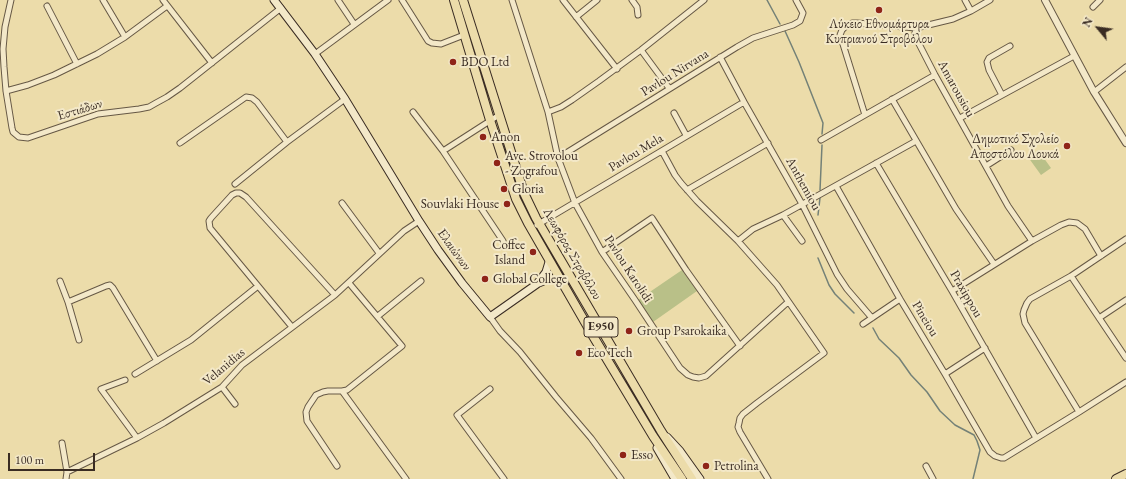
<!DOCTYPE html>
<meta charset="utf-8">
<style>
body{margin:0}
#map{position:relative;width:1126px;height:479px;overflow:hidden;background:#ecdcaa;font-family:"EB Garamond",serif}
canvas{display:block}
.north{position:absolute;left:1078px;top:8px;width:40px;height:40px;-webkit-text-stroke:3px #f3e8c8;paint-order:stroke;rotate:299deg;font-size:11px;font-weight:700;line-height:16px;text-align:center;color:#3a2c23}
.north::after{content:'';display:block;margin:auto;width:14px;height:18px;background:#3a2c23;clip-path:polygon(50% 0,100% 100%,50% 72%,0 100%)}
.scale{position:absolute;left:8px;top:453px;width:87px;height:18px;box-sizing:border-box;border:2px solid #3a2c23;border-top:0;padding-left:5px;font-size:12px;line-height:14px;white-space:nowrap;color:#3a2c23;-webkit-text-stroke:3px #f3e8c8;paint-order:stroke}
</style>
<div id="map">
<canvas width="1126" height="479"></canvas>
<div class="north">N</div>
<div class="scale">100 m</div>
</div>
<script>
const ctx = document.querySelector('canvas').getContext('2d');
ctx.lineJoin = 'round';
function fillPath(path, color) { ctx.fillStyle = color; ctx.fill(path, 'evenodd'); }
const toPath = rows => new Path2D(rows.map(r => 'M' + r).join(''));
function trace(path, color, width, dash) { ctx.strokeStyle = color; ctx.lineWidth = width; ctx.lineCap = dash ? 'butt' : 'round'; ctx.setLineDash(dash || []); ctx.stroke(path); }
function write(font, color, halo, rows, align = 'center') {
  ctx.font = font + ' "EB Garamond",serif'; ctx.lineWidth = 4; ctx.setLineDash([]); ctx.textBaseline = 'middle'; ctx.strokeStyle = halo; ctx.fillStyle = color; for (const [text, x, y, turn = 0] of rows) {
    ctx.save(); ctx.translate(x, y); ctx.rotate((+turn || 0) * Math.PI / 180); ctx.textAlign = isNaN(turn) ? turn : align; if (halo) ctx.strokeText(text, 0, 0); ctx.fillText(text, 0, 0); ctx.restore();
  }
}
const green = toPath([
 [1038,150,1051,168,1041,175,1028,157],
 [682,270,697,291,653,322,638,300]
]);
const stream = toPath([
 [767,0,780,24],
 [785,31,799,62,823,123,822,134],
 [820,190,822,145],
 [818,215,820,198],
 [818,258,829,285,835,294,854,313],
 [873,328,879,339,899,358,911,375,927,392,940,411,955,425,974,435,977,441,980,450,973,479]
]);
const minor = toPath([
 [11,0,5,27,3,49,4,67,6,91,12,128,13,132,19,137,28,138,98,114,139,109,149,107,156,103,167,97,180,88,281,8],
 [103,0,125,37],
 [163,0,212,63],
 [338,0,354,24],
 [402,0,428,41,432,43,441,44,464,35],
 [512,0,548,112,558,158,575,203,602,252,635,300,680,368,688,375,693,377,699,378,706,376,788,302],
 [563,0,617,69],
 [632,0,637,7,638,15],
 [965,0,971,11],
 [47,6,77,64],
 [1093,7,1100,0],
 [576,17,597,0],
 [916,28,915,33,917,40,935,75,1008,206,1032,241],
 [641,50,669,88],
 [315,54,388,0],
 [720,57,744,102,802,204,837,274,847,289,872,318],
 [6,91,28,85,54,75,97,54,125,37,167,6],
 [1094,92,1126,67],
 [1002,95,989,70,987,62,989,58,1010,46],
 [892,99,956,209,994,264],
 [413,112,443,151,503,241],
 [548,112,561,107,572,100,599,81,641,50,704,0],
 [674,113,686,135],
 [865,115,842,41,840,35,842,30,845,27,852,23,857,23,916,28,953,19,971,11,990,0],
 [960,118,1074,56],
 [821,140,935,75],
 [180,143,246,97,252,98,257,102,287,142],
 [443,151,499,115],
 [662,151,675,175,681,183,697,201,738,241,777,285,824,353,757,403,743,414,740,418,739,423,738,427,740,432,768,479],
 [558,158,737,47,753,38,793,25,800,21,803,13,796,0],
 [876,163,952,291,1036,438],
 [986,166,1011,150],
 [235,184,287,142,345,99],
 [836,186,900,299,945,374,990,452,995,456,1001,458,1004,458,1079,412,1126,382],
 [687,190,768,143],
 [342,203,379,253],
 [783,215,802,241],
 [537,225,744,102],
 [738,241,753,229,783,215,916,141],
 [602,252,652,218,686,270,740,346],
 [1071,276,1126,358],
 [60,281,68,302,79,340],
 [349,283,402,346,347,390,342,391,406,479],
 [952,291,1032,241,1061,225,1069,222,1077,223,1085,229,1101,256],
 [68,302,106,286,110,285,113,288,157,361],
 [378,316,421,281],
 [490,317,500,331,520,352,556,397,591,438,621,479],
 [1099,318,1126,300],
 [863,324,900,299],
 [292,327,210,228,209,221,211,218,232,195,236,193,240,193,246,197,335,295],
 [135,374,191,340,258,286],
 [945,374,985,348],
 [125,380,101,389,137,438],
 [222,387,235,404],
 [490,389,457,415,504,479],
 [1079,412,1025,323,1023,314,1024,310,1027,303,1030,299,1071,276,1126,239],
 [62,443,67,472,66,479],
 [337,466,307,421,306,412,308,407,316,395,323,392,328,391,342,391],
 [926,466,933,479],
 [67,472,137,438,164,423,222,387,242,365,335,295,404,231,419,221]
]);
const tertiary = toPath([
 [1045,0,1094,92,1126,143]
]);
const secondary = toPath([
 [274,0,315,54,345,99,419,221,438,250,462,283,490,317,537,284,546,272,549,262],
 [539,283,548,279,552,279,561,282],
 [667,437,680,451,700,479],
 [657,448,675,479]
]);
const primary = toPath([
 [454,0,490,120,516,199,528,223,593,336,653,436,682,479],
 [463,0,524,193,536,218,661,431,692,479],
 [1116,479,1126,474]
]);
const markers = [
 [879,10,4,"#8f2418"],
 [453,62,4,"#8f2418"],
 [483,137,4,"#8f2418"],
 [1067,146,4,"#8f2418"],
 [497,163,4,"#8f2418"],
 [504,189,4,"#8f2418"],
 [507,204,4,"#8f2418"],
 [533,252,4,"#8f2418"],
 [485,279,4,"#8f2418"],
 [629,331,4,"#8f2418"],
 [579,353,4,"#8f2418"],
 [623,455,4,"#8f2418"],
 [706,466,4,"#8f2418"]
];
const shields = [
 [601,327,34]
];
const shieldNames = [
 ["E950",601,327]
];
const poiNames = [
 ["Λύκειο Εθνομάρτυρα",879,24,"center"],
 ["Κυπριανού Στροβόλου",879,39,"center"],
 ["BDO Ltd",461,62],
 ["Anon",491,137],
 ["Δημοτικό Σχολείο",1059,139,"right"],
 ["Αποστόλου Λουκά",1059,154,"right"],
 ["Ave. Strovolou",505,156],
 ["- Zografou",505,171],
 ["Gloria",512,189],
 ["Souvlaki House",499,204,"right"],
 ["Coffee",525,245,"right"],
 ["Island",525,260,"right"],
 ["Global College",493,279],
 ["Group Psarokaika",637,331],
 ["Eco Tech",587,353],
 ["Esso",631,455],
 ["Petrolina",714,466]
];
const streetNames = [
 ["Pavlou Nirvana",675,73,-32],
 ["Amarousiou",956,89,61],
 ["Εστιάδων",80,110,-17],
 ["Pavlou Mela",636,153,-31],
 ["Anthemiou",803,184,61],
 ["Ελαιώνων",454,250,54],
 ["Λεωφόρος Στροβόλου",572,254,60],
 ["Pavlou Karolidi",628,269,57],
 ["Praxippou",966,294,60],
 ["Pineiou",925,319,59],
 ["Velanidias",224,367,-40]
];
fillPath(green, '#b9c088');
trace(stream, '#748177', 1.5);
trace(minor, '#665845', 7);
trace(tertiary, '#665845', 8);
trace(secondary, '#3a2c23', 9);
trace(primary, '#3a2c23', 10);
trace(minor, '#f3e8c8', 5);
trace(tertiary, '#f3e8c8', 6);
trace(secondary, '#f3e8c8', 7);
trace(primary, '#ecdcaa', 8);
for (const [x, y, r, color] of markers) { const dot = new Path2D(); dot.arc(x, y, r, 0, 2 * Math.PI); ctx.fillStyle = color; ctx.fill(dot); trace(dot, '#f3e8c8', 1.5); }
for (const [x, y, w] of shields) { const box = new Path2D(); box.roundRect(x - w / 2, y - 10, w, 20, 3); ctx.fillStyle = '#f3e8c8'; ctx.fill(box); trace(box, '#3a2c23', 1); }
write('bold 12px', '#3a2c23', null, shieldNames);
write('13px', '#3a2c23', '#f3e8c8', poiNames, 'left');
write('13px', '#3a2c23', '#f3e8c8', streetNames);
</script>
